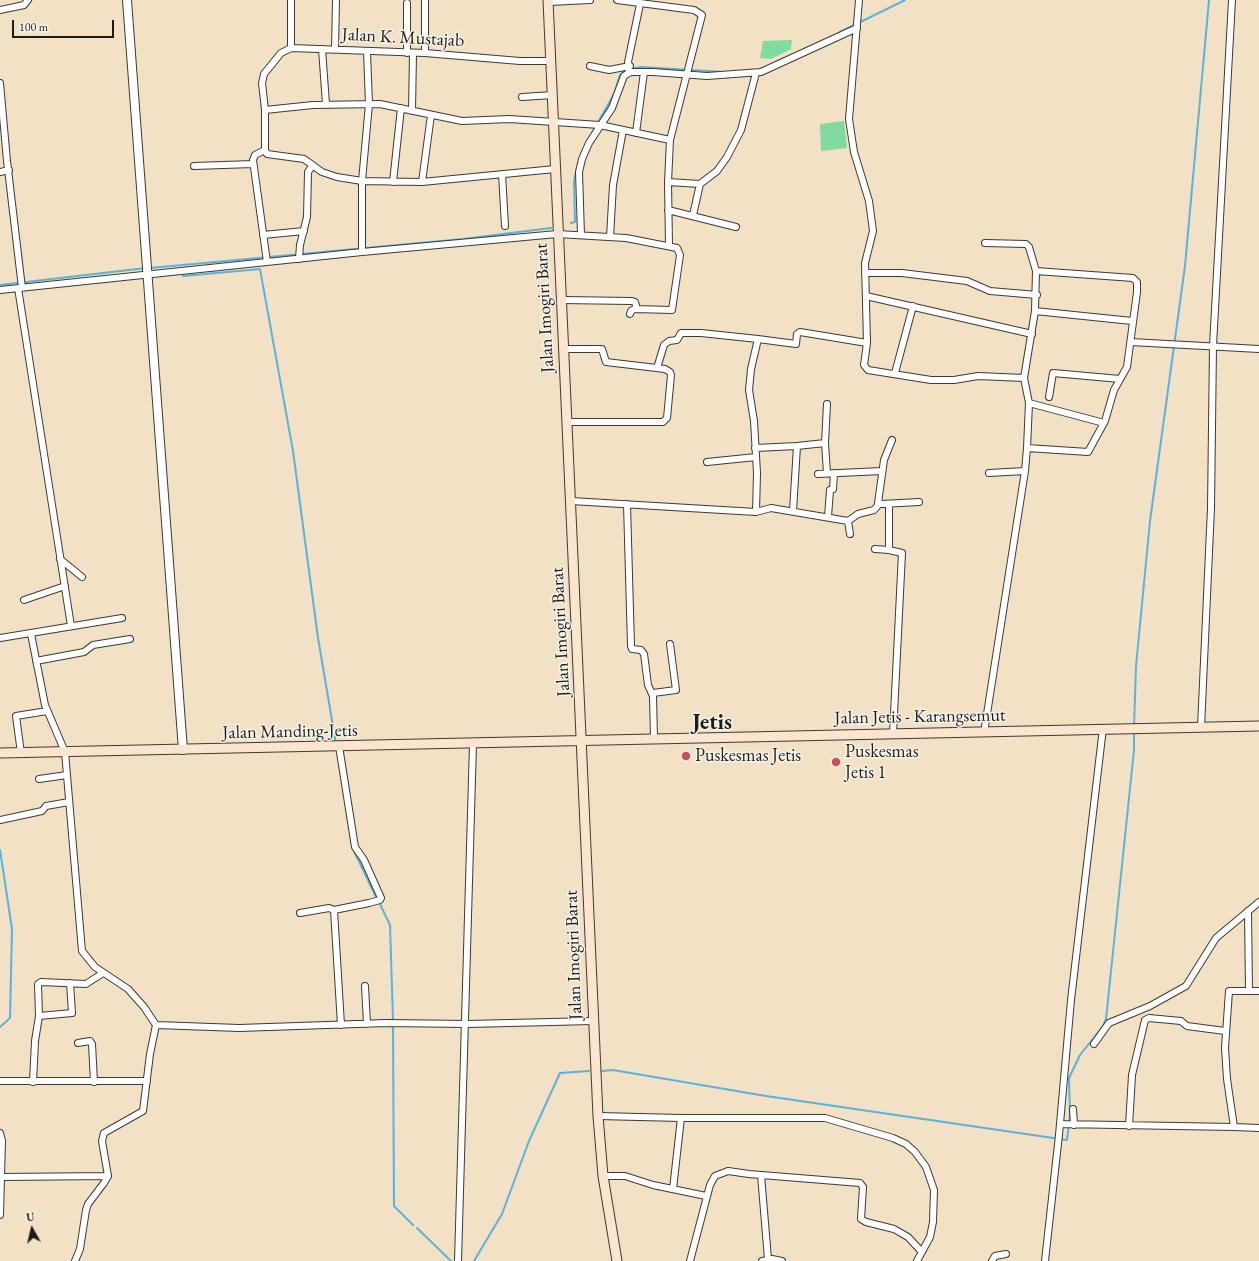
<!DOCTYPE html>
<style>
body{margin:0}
#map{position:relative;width:1259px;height:1261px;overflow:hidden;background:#f2e1c5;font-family:"EB Garamond",serif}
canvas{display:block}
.north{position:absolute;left:12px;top:1209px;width:40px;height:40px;-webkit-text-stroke:3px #f7f3e8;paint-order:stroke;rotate:352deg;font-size:11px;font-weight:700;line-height:16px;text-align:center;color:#1c1c1c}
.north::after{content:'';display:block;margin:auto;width:14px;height:18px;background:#1c1c1c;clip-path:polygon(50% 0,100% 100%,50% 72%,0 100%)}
.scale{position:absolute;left:12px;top:20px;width:102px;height:18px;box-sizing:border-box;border:2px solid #1c1c1c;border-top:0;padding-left:5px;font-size:12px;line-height:14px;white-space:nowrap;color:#1c1c1c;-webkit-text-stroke:3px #f7f3e8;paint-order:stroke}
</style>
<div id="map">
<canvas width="1259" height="1261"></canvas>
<div class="north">U</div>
<div class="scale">100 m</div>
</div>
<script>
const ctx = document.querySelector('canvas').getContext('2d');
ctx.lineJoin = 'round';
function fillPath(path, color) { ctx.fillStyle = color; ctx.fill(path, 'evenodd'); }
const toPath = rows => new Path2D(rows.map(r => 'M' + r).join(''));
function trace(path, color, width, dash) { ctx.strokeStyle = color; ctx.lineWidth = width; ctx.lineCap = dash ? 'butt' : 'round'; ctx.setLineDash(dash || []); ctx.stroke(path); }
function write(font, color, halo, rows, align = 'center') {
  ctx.font = font + ' "EB Garamond",serif'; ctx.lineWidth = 3; ctx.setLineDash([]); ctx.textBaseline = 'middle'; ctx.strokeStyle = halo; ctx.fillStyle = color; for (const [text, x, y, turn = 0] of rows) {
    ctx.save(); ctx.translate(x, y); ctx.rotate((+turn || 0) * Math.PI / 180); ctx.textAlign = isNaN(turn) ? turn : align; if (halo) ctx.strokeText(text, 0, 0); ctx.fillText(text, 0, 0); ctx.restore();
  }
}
const green = toPath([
 [792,40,791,49,771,59,760,58,763,41],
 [844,121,847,148,821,151,820,124]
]);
const stream = toPath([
 [840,32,905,0],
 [592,133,614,94,620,75,626,70,641,67,724,72],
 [571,223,575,222,574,181,576,172],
 [150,268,463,239,551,228],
 [183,276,260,269,293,451,318,638,336,744],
 [0,285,146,268],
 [1134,727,1136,666,1150,521,1185,266,1209,0],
 [352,847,377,899],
 [0,850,12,929,10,1018,0,1027],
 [379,902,390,925,393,1020],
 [393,1025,394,1206,413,1225],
 [602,1071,613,1070,766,1096,1067,1140,1070,1115,1069,1078,1080,1055,1103,1026,1106,1019,1134,750,1134,731],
 [417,1228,451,1261],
 [474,1261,502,1214,529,1141,560,1073,589,1071]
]);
const minor = toPath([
 [291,0,291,48],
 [859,0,849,119,854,152,869,201,873,231,865,263,867,343,864,365,868,370,931,380,954,380,978,376,1024,378],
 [549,2,590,0],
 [407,3,407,53],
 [0,10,24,5,28,0],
 [322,49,326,104],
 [335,50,336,0],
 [425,53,425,0],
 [552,61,520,61,425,53,291,48,281,53,264,74,262,83,265,110,265,150,267,154,304,159,322,172,337,177,362,181,422,182,555,169],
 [590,66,609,70,630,66],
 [629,73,628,62,640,4],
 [0,83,7,161,22,288],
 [522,97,553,95],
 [265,110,313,105,380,104,462,121,509,119,600,125,670,140,702,15,694,10,617,0],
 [412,111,413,53],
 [636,133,644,72],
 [265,150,255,155,253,160,267,262],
 [194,166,253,164],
 [0,172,9,170],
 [502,174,505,226],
 [393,182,401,108],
 [422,182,431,115],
 [668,182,700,184],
 [668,210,736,227],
 [693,215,700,184,717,171,727,157,741,130,756,73],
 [263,235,304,231],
 [581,235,579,172,582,159,589,143,612,108,624,76,630,72,653,72,707,76,761,72,857,28],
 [610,237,613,185,623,130],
 [985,243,1026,244,1029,247,1036,271,1035,311,1024,378,1029,403,1027,448,1088,452,1105,421,1114,390,1127,367,1137,292,1137,282,1133,278,1036,271],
 [669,245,668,182,670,140],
 [362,252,362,181,369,104,367,52],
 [299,259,300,245,307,217,308,172,312,166],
 [865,273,902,273,967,281,990,291,1037,295],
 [18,288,71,626],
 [0,290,362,252,557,234,626,238,677,248,680,255,672,310,634,309,631,311,630,314],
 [866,296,1032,334],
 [561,300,632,301,635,302,637,309],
 [1035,311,1132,321],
 [1131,342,1259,349],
 [563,349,602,349,606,362,665,369,670,372,671,375,667,418,663,422,567,422],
 [657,368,664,345,669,341,677,340,681,333,701,333,758,339],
 [895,373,913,306],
 [1049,397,1053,373,1120,379],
 [1029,403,1104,423],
 [827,404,825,443,827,473],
 [892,440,884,460,878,503,882,504,919,502],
 [755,448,797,446],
 [707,462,756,457],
 [989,473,1025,471,1027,448],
 [818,474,882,471],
 [833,489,834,473],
 [571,501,756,512,771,508,848,521,858,514,874,510,879,504],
 [627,504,631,646,632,649,641,650,644,654,648,685,653,696,654,738],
 [889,504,889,550,902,553,893,734],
 [793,511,797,446,825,443],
 [756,512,757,473,754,421,749,390,751,369,758,339,796,344,797,334,800,332,867,343],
 [828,517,830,490],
 [848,521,850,534],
 [875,549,889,550],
 [60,559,82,577],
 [24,600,65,586],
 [31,634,45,705,65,752,82,951,95,967,128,989,144,1007,156,1025,150,1054,143,1111,104,1133,102,1141,108,1176,104,1183,88,1204,86,1210,80,1249,75,1261],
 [0,638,122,618],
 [36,661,84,652,93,645,130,639],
 [653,693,676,690,670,644],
 [1201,727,1211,508,1213,346,1232,0],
 [984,733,1025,471],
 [339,746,355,847,364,860,381,898,380,900,369,903,334,910,341,1025],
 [21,753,16,716,47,711],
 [39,779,67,775],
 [0,820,42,811,46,806,69,802],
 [1248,911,1249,991],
 [300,913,329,908,334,910],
 [365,986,367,1024],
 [1259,991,1229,991,1225,1048,1227,1079,1234,1127,1259,1128],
 [39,1016,72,1013,70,983],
 [156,1025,239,1028,386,1023,468,1024,593,1021],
 [78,1043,90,1041,92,1044,94,1082],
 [1094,1044,1109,1023,1150,1006,1186,986,1216,938,1259,902],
 [0,1081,147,1081],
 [33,1082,35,1041,39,1016,38,984,41,982,86,984,103,973],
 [1073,1109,1074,1125],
 [598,1116,681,1118,825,1118,893,1138,906,1144,915,1152,926,1167,934,1190,933,1222,930,1237,917,1261],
 [1060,1124,1234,1127],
 [1129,1126,1132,1075,1145,1020,1149,1018,1181,1021,1187,1026,1225,1031],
 [0,1133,2,1141,0,1215],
 [761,1175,768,1259],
 [603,1176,625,1176,653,1185,706,1196],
 [1,1177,108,1176],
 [673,1189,681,1118],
 [458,1261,473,744],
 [690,1261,710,1185,715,1176,728,1171,749,1174,860,1183,863,1187,861,1219,866,1222,894,1229,908,1237,921,1251],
 [762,1261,772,1259,782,1261],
 [992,1261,995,1256,1006,1254],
 [1045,1261,1059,1135,1071,1000,1103,728]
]);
const tertiary = toPath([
 [127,0,183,750]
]);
const secondary = toPath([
 [548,0,598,1116,603,1176,617,1261],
 [0,753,1259,726]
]);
const markers = [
 [686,756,5,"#d1495b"],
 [836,762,5,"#d1495b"]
];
const streetNames = [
 ["Jalan K. Mustajab",403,38,3],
 ["Jalan Imogiri Barat",545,308,-93],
 ["Jalan Imogiri Barat",561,632,-93],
 ["Jalan Jetis - Karangsemut",920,717,-1],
 ["Jalan Manding-Jetis",290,732,-1],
 ["Jalan Imogiri Barat",574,955,-92]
];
const poiNames = [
 ["Puskesmas",845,752],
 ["Jetis 1",845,773],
 ["Puskesmas Jetis",695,756]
];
const districtNames = [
 ["Jetis",712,723]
];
fillPath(green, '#81da9f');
trace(stream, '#5cb3d9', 2);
trace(minor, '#3c3a35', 8);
trace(tertiary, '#3c3a35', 10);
trace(secondary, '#3c3a35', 11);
trace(minor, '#fff', 6);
trace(tertiary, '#fff', 8);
trace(secondary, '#fbe5cf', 9);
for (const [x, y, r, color] of markers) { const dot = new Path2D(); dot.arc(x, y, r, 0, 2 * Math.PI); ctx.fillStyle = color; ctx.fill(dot); trace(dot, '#f7f3e8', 1.5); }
write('18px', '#1c1c1c', '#f7f3e8', streetNames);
write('18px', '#1c1c1c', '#f7f3e8', poiNames, 'left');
write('bold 22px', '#1c1c1c', '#f7f3e8', districtNames);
</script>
